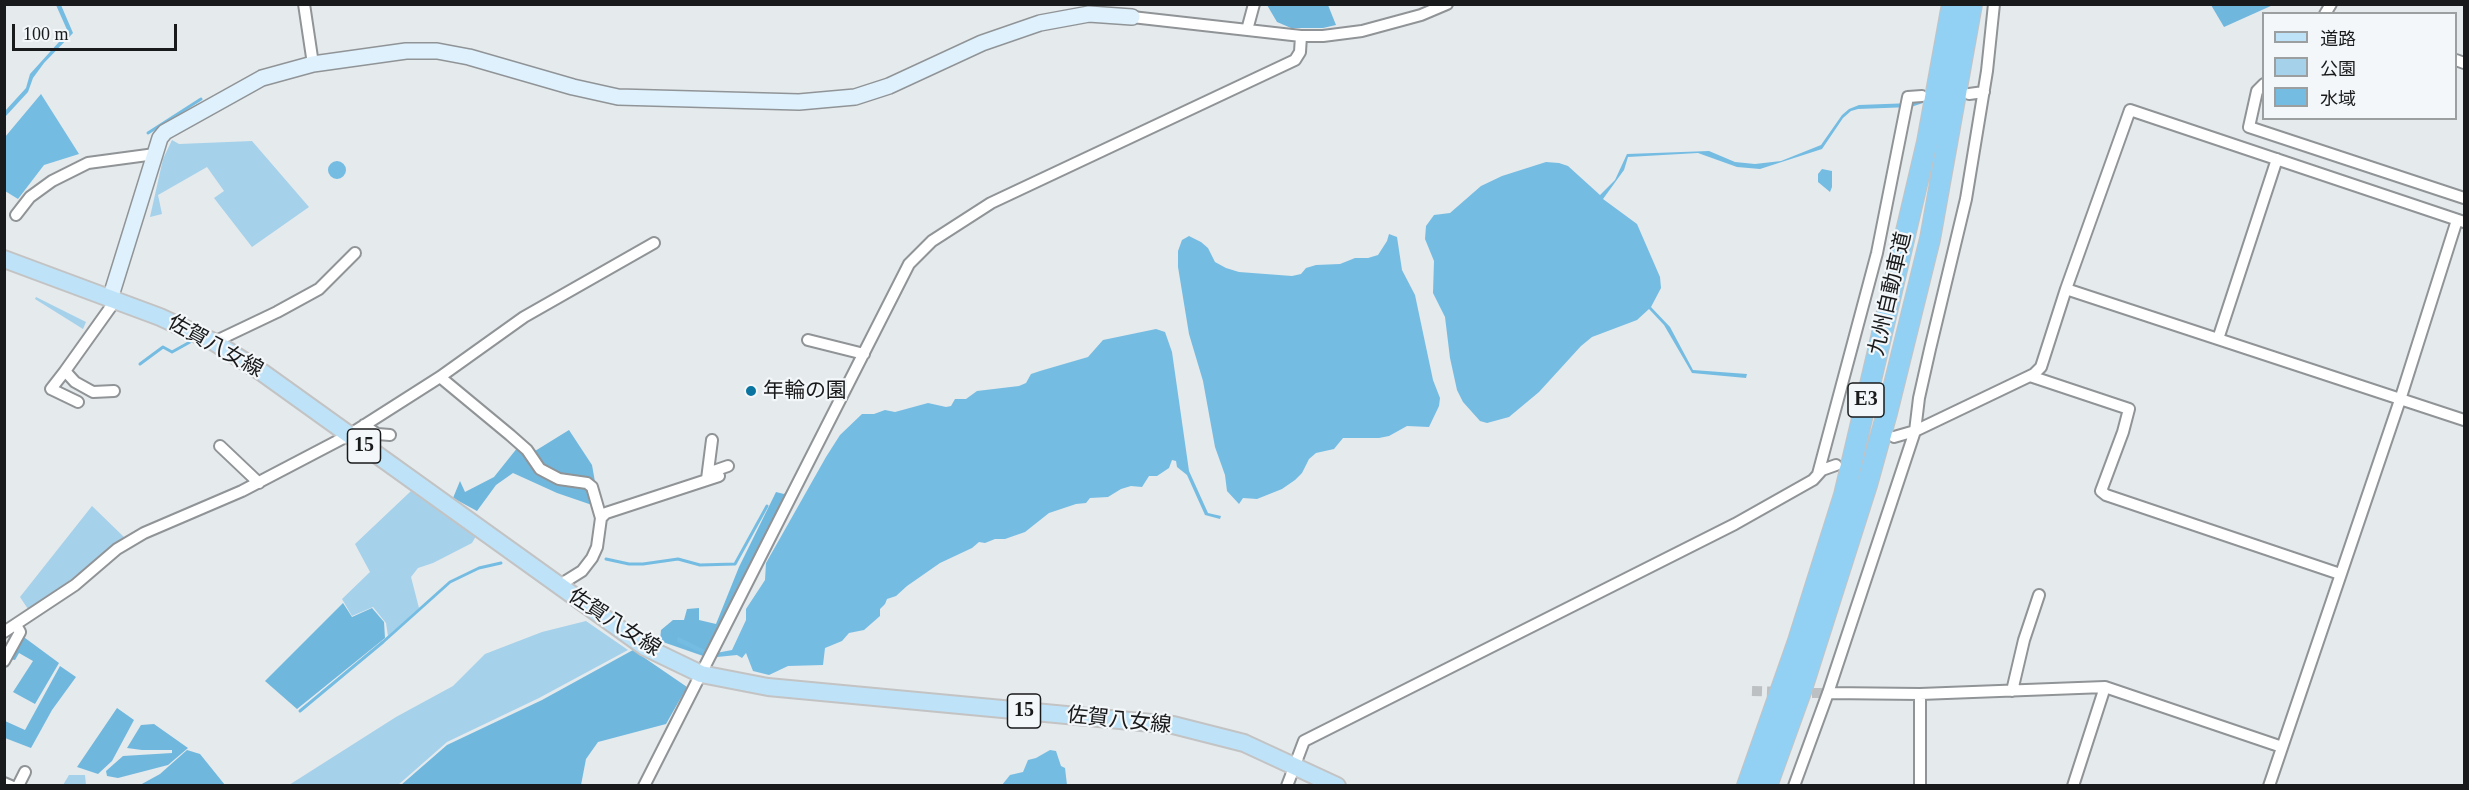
<!DOCTYPE html>
<meta charset="utf-8">
<style>
body{margin:0}
#map{position:relative;width:2469px;height:790px;overflow:hidden;background:#e5eaec;font-family:"Times New Roman","Noto Sans JP",serif}
canvas{display:block}
.frame{position:absolute;inset:0;border:6px solid #191a1b;pointer-events:none}
.legend{position:absolute;left:2262px;top:12px;width:195px;height:108px;box-sizing:border-box;background:#f3f7f9;border:2px solid #9c9fa0;margin:0;padding:8px 10px;list-style:none;font-size:18px;color:#191a1b}
.legend li{display:flex;align-items:center;gap:12px;height:30px}
.legend b{width:30px;border:2px solid #9c9fa0}
.scale{position:absolute;left:12px;top:24px;width:165px;height:27px;box-sizing:border-box;border:3px solid #191a1b;border-top:0;padding-left:8px;font-size:18px;line-height:21px;white-space:nowrap;color:#191a1b;-webkit-text-stroke:4px #f3f7f9;paint-order:stroke}
</style>
<div id="map">
<canvas width="2469" height="790"></canvas>
<div class="frame"></div>
<ul class="legend">
<li><b style="height:8px;background:#bee3f8"></b>道路</li>
<li><b style="height:16px;background:#a5d1eb"></b>公園</li>
<li><b style="height:16px;background:#75bce3"></b>水域</li>
</ul>
<div class="scale">100 m</div>
</div>
<script>
const ctx = document.querySelector('canvas').getContext('2d');
ctx.lineJoin = 'round';
function fillPath(path, color) { ctx.fillStyle = color; ctx.fill(path, 'evenodd'); }
const toPath = rows => new Path2D(rows.map(r => 'M' + r).join(''));
function trace(path, color, width, dash) { ctx.strokeStyle = color; ctx.lineWidth = width; ctx.lineCap = dash ? 'butt' : 'round'; ctx.setLineDash(dash || []); ctx.stroke(path); }
function write(font, color, halo, rows, align = 'center') {
  ctx.font = font + ' "Times New Roman","Noto Sans JP",serif'; ctx.lineWidth = 4.5; ctx.setLineDash([]); ctx.textBaseline = 'middle'; ctx.strokeStyle = halo; ctx.fillStyle = color; for (const [text, x, y, turn = 0] of rows) {
    ctx.save(); ctx.translate(x, y); ctx.rotate((+turn || 0) * Math.PI / 180); ctx.textAlign = isNaN(turn) ? turn : align; if (halo) ctx.strokeText(text, 0, 0); ctx.fillText(text, 0, 0); ctx.restore();
  }
}
const green = toPath([
 [172,140,179,144,252,141,309,207,252,247,214,198,224,191,207,167,158,195,162,214,150,217,163,159],
 [36,297,86,322,83,329,35,299],
 [411,491,476,536,472,543,433,563,418,568,411,577,419,608,388,636,386,623,373,607,352,616,342,599,370,572,355,544],
 [92,506,124,537,30,612,20,597],
 [586,621,628,650,539,698,447,742,398,785,289,785,396,717,453,686,485,654,542,632],
 [69,775,85,775,86,785,63,785]
]);
const forest = toPath([
 [1267,5,1328,5,1336,25,1323,28,1291,28,1277,22],
 [2211,5,2273,5,2224,27],
 [569,430,592,465,597,493,592,505,557,493,513,473,496,485,477,511,453,498,460,481,465,492,494,477,518,447,535,451],
 [790,488,706,657,660,641,661,630,673,620,684,620,687,609,699,608,699,620,716,624,739,567,776,492,784,494],
 [343,603,352,617,372,608,384,622,385,638,297,709,265,681],
 [21,635,59,663,35,704,13,692,33,661,19,653,15,660,9,659],
 [633,650,687,687,666,724,598,742,586,759,581,785,401,785,447,745,542,700],
 [60,666,76,677,52,710,31,748,5,738,5,721,25,730],
 [117,708,134,720,112,761,98,774,77,767],
 [154,724,188,748,168,765,118,778,107,776,106,771,123,756,172,753,172,750,142,750,127,748,141,725],
 [187,750,200,754,225,785,140,785,160,774]
]);
const water = toPath([
 [56,5,61,5,73,33,44,63,33,78,28,92,5,117,5,111,26,88,30,74,68,32],
 [41,94,79,154,44,165,18,199,5,191,5,137],
 [1912,103,1923,103,1911,107,1858,109,1851,111,1843,118,1822,149,1760,169,1737,167,1698,153,1628,157,1624,170,1603,199,1637,224,1660,277,1661,288,1651,307,1670,327,1693,370,1747,374,1746,378,1692,373,1664,325,1649,309,1637,320,1592,337,1581,346,1539,392,1509,417,1487,423,1480,421,1463,402,1457,390,1450,358,1445,317,1433,293,1434,261,1425,239,1426,226,1434,215,1450,213,1481,186,1502,176,1546,162,1559,163,1568,166,1600,195,1615,180,1627,154,1709,151,1735,162,1755,164,1781,161,1821,145,1842,115,1849,109,1859,105],
 '328 170a9 9 0 1 1 18 0a9 9 0 1 1-18 0Z',
 [1822,169,1832,171,1832,187,1830,192,1818,182,1818,174],
 [1389,234,1397,237,1402,270,1415,295,1433,380,1440,398,1439,406,1429,427,1407,426,1389,436,1379,438,1343,438,1334,449,1316,453,1309,459,1302,473,1295,480,1282,489,1257,499,1243,498,1239,504,1227,491,1225,475,1215,447,1203,381,1189,334,1178,267,1178,251,1182,240,1189,236,1201,242,1208,248,1215,262,1226,268,1239,272,1292,276,1301,274,1306,268,1316,265,1340,264,1355,258,1368,258,1378,255,1387,241],
 [1156,329,1165,332,1172,352,1189,471,1208,513,1221,516,1220,519,1205,515,1187,475,1177,467,1176,461,1172,460,1169,468,1157,476,1149,476,1142,487,1131,486,1121,489,1108,497,1090,498,1086,503,1076,504,1049,513,1025,532,1005,539,995,539,985,543,979,542,972,548,940,563,907,586,896,596,887,599,885,604,880,609,880,616,864,630,849,633,842,641,825,648,823,665,788,666,769,675,753,671,746,653,742,658,737,655,717,657,716,653,732,650,746,620,746,609,765,580,766,563,826,457,840,435,862,414,874,414,885,410,895,412,928,403,946,407,951,406,955,399,966,399,977,391,1019,386,1026,383,1031,374,1040,371,1088,357,1103,340],
 [678,637,705,650,704,654,677,642],
 [1050,750,1056,751,1061,766,1065,768,1067,785,1002,785,1010,775,1023,772,1028,760,1036,758]
]);
const stream = toPath([
 [148,133,201,99],
 [140,364,163,347,172,352,190,342],
 [606,559,629,564,643,564,678,559,700,565,735,564,767,506],
 [300,711,383,642,450,582,479,568,501,563]
]);
const streetTunnel = toPath([
 [1752,691,1782,692],
 [1797,693,1828,693]
]);
const street = toPath([
 [304,4,313,64],
 [2325,14,2331,4],
 [1132,17,1301,36,1323,36,1362,31,1421,15,1447,4],
 [1247,30,1254,4],
 [2456,60,2464,63],
 [2264,84,2257,91,2249,127,2464,198],
 [1969,94,1984,92],
 [16,215,30,197,52,181,88,163,155,154],
 [2066,289,2464,420],
 [2218,339,2277,159],
 [808,340,864,354],
 [214,342,277,312,319,289,355,253],
 [65,371,51,389,78,402],
 [2030,376,2129,409,2123,432,2101,491,2106,495,2340,574],
 [440,377,510,435,527,450,540,469,559,479,587,483,592,487,601,518],
 [114,391,93,392,75,382,65,371,115,301],
 [364,425,377,434,390,435],
 [1894,437,1915,431,2034,374,2041,367,2066,289,2130,110,2464,222],
 [220,446,259,483],
 [708,473,728,466],
 [1818,474,1877,253,1908,97,1922,96],
 [707,479,712,440],
 [566,581,582,571,592,558,597,547,601,518,606,513,719,476],
 [4,632,75,585,117,549,144,533,242,491,349,435,440,377,524,317,654,243],
 [4,661,20,632,16,625],
 [2012,691,2024,640,2039,595],
 [1828,693,1920,694,2105,687,2282,747],
 [1920,694,1920,786],
 [4,783,11,786],
 [18,786,25,772],
 [644,786,909,264,932,241,991,203,1295,60,1300,52,1301,36],
 [1287,786,1304,741,1735,524,1813,480,1822,470,1836,465],
 [1794,786,1828,693,1915,431,1919,398,1930,349,1966,199,1987,71,1994,4],
 [2073,786,2105,687],
 [2269,786,2400,400,2457,220]
]);
const secondary = toPath([
 [110,299,160,138,165,132,262,78,313,64,406,51,437,51,469,57,573,87,618,97,799,102,855,97,889,86,982,43,1040,23,1089,14,1132,17]
]);
const primary = toPath([
 [4,259,160,317,214,342,263,373,645,647,701,674,768,687,1173,725,1244,743,1337,786]
]);
const highway = toPath([
 [1747,786,1797,644,1844,495,1927,142,1952,4],
 [1767,786,1802,689,1867,485,1887,413,1930,239,1972,4]
]);
const markers = [
 [751,391,6,"#08749f"]
];
const shields = [
 [1866,400,36],
 [364,446,33],
 [1024,711,33]
];
const shieldNames = [
 ["E3",1866,400],
 ["15",364,446],
 ["15",1024,711]
];
const streetNames = [
 ["九州自動車道",1891,294,-77],
 ["佐賀八女線",215,347,29],
 ["佐賀八女線",614,623,33],
 ["佐賀八女線",1119,721,6]
];
const poiNames = [
 ["年輪の園",763,391]
];
fillPath(green, '#a5d1eb');
fillPath(forest, '#70b7de');
fillPath(water, '#75bce3');
trace(stream, '#75bce3', 3);
trace(streetTunnel, '#bcc0c2', 10, [10, 5]);
trace(street, '#909497', 14);
trace(secondary, '#909497', 18);
trace(primary, '#c3c3c4', 20);
trace(highway, '#c3c3c4', 22);
trace(street, '#fff', 10);
trace(secondary, '#def1fc', 15);
trace(primary, '#bee3f8', 16);
trace(highway, '#92d1f4', 20);
for (const [x, y, r, color] of markers) { const dot = new Path2D(); dot.arc(x, y, r, 0, 2 * Math.PI); ctx.fillStyle = color; ctx.fill(dot); trace(dot, '#f3f7f9', 2); }
for (const [x, y, w] of shields) { const box = new Path2D(); box.roundRect(x - w / 2, y - 17, w, 34, 4.5); ctx.fillStyle = '#f3f7f9'; ctx.fill(box); trace(box, '#191a1b', 1.5); }
write('bold 20px', '#191a1b', null, shieldNames);
write('21px', '#191a1b', '#f3f7f9', streetNames);
write('21px', '#191a1b', '#f3f7f9', poiNames, 'left');
</script>
